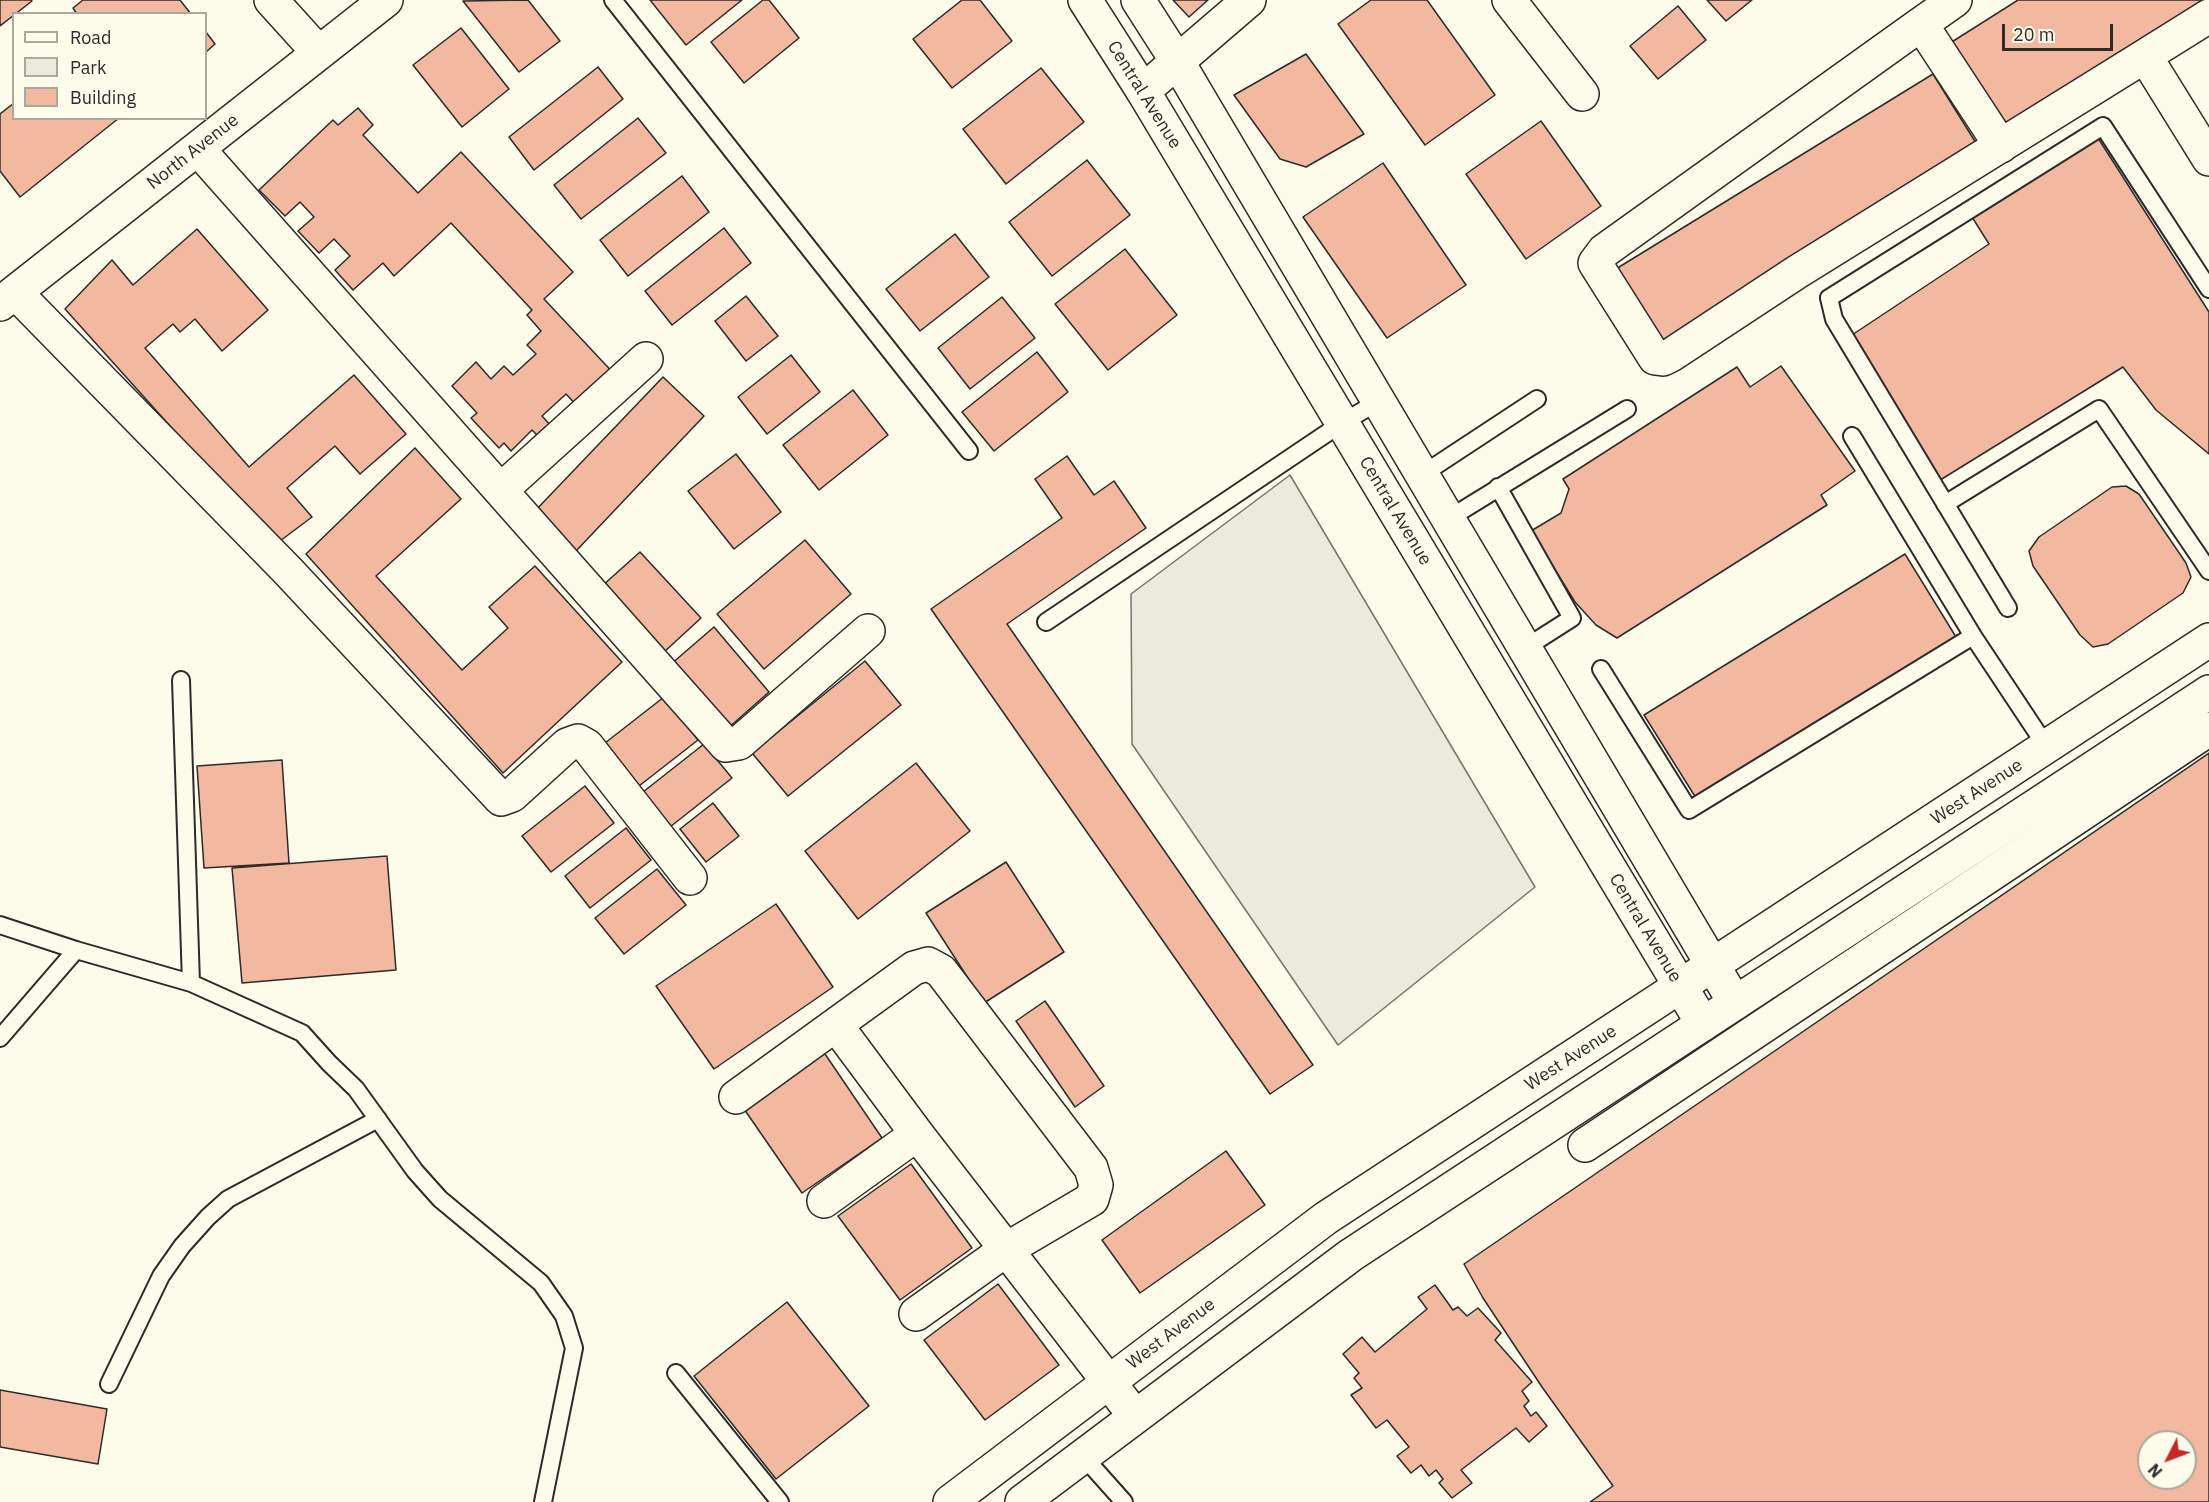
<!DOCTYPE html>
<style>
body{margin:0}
#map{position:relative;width:2209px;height:1502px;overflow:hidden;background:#fdfbea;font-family:"IBM Plex Sans",sans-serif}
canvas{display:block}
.legend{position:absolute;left:12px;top:12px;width:195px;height:108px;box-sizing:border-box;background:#fdfbea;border:2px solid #a9a89e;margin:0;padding:8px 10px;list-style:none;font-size:18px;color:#2b2b2b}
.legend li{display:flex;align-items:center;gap:12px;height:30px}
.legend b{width:30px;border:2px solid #a9a89e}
.north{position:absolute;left:2137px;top:1430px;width:60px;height:60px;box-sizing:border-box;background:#fdfbea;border:2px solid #a9a89e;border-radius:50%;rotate:228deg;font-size:16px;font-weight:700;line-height:24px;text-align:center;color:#2b2b2b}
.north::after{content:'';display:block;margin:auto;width:21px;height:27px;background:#c62828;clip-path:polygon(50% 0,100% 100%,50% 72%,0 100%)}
.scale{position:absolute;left:2002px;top:24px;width:111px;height:27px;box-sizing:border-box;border:3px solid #2b2b2b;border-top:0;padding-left:8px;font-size:18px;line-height:21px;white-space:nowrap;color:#2b2b2b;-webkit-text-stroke:4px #fdfbea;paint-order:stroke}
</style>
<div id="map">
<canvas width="2209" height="1502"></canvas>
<ul class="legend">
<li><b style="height:8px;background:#fdfbea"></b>Road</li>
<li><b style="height:16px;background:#ecebdb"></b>Park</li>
<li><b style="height:16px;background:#f2b8a0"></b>Building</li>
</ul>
<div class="north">N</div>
<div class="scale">20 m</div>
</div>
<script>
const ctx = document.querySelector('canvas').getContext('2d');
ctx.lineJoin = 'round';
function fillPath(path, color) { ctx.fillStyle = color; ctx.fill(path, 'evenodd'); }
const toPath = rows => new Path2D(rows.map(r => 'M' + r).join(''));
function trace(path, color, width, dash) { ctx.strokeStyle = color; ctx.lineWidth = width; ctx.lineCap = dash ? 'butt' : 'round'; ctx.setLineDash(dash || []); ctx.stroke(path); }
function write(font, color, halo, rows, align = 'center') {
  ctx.font = font + ' "IBM Plex Sans",sans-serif'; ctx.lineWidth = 4.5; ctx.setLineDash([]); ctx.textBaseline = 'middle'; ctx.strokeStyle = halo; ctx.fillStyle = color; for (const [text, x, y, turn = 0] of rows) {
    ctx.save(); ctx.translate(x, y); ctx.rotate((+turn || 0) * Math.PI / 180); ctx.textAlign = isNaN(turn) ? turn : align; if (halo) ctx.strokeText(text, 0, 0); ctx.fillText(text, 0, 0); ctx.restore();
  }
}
const green = toPath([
 [1290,475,1535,887,1338,1045,1132,744,1131,594,1290,475]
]);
const building = toPath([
 [0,0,31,0,32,1,0,26,0,0],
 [83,0,180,0,191,14,77,14,73,8,83,0],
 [528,0,560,41,519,72,463,1,528,0],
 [650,0,742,0,686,45,650,0],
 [763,0,769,0,799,38,744,83,711,42,763,0],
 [962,0,980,0,1012,41,952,88,913,39,962,0],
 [1173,0,1208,0,1189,17,1173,0],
 [1371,0,1427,0,1495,95,1425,145,1338,24,1371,0],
 [1707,0,1752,0,1726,21,1707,0],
 [2018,0,2209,0,2005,135,1947,45,2018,0],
 [1678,6,1706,40,1658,79,1630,46,1678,6],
 [461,28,509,89,462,127,413,65,461,28],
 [206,32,215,44,206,52,206,32],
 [1306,54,1364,134,1306,167,1280,159,1234,95,1306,54],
 [598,67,623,99,534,170,509,137,598,67],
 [1041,68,1084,122,1006,184,963,129,1041,68],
 [1933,74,1981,151,1659,349,1611,272,1933,74],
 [14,103,14,118,119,118,20,197,0,171,0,114,14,103],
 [358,108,373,125,363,135,418,193,461,152,573,272,544,299,618,378,582,411,566,394,542,416,553,428,541,439,532,430,511,451,504,443,499,448,471,418,477,413,452,386,476,362,491,379,504,366,513,375,536,354,527,345,541,331,527,315,532,310,451,223,394,276,383,263,353,290,335,270,350,256,334,239,319,253,298,231,314,217,300,202,285,216,259,190,333,120,338,125,358,108],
 [638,118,666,153,581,219,554,185,638,118],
 [1541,121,1601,206,1526,259,1466,174,1541,121],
 [2098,138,2209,312,2209,454,2156,410,2123,367,1937,482,1849,337,1989,244,1972,217,2098,138],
 [1087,160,1130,215,1052,276,1009,222,1087,160],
 [1383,163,1466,285,1387,338,1303,217,1383,163],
 [682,176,709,212,628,276,600,240,682,176],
 [724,228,751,263,672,325,645,291,724,228],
 [197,229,268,310,222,351,195,319,180,332,173,324,145,348,249,467,354,375,406,434,360,474,335,446,287,488,312,517,276,544,65,309,112,260,133,285,197,229],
 [955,234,989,277,920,331,886,289,955,234],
 [1125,249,1177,315,1108,370,1055,304,1125,249],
 [746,296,778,336,746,361,715,321,746,296],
 [1002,297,1035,338,970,389,938,348,1002,297],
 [1037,352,1068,392,994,451,962,412,1037,352],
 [791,355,820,392,767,434,738,397,791,355],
 [1781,366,1855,471,1821,495,1827,505,1617,638,1596,625,1575,602,1531,531,1561,513,1569,489,1563,479,1737,367,1750,387,1781,366],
 [663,377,704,416,576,551,534,512,663,377],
 [853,390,888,435,819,490,783,445,853,390],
 [415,448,461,499,376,576,462,670,508,628,489,607,535,566,622,662,503,773,306,554,415,448],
 [736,454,781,512,734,549,688,491,736,454],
 [1067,456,1094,495,1114,481,1146,528,1007,624,1313,1065,1270,1094,931,609,1062,518,1035,479,1067,456],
 [2126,486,2139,494,2186,563,2191,577,2183,593,2108,644,2093,647,2080,635,2033,566,2029,551,2039,537,2112,487,2126,486],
 [805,540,851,594,764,669,717,614,805,540],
 [640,552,701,618,663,653,602,586,640,552],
 [1905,554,1956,637,1696,798,1644,715,1905,554],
 [714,627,769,692,726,730,670,665,714,627],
 [865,661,901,705,788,796,752,753,865,661],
 [664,697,698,740,639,786,605,743,664,697],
 [704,744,732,778,670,827,643,792,704,744],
 [2209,753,2209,1502,1590,1502,1613,1486,1542,1387,1483,1298,1464,1264,2209,753],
 [2149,1442,2185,1442,2185,1478,2149,1478,2149,1442],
 [282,760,289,863,204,868,197,766,282,760],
 [916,763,970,831,858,919,805,851,916,763],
 [585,786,614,823,551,872,522,836,585,786],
 [713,803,739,836,706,862,680,829,713,803],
 [626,828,651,860,590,908,565,876,626,828],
 [387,856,396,970,242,983,232,868,387,856],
 [1006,862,1064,952,984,1003,926,913,1006,862],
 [657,869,686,905,624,954,595,918,657,869],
 [776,904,833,987,714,1069,656,986,776,904],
 [1045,1001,1104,1086,1075,1107,1016,1021,1045,1001],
 [823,1051,882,1138,802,1193,742,1106,823,1051],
 [1226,1151,1265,1205,1140,1293,1102,1240,1226,1151],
 [911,1164,972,1248,900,1300,838,1216,911,1164],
 [998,1284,1059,1365,985,1420,924,1340,998,1284],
 [1435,1285,1453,1310,1458,1307,1467,1316,1478,1308,1501,1333,1495,1340,1532,1382,1522,1391,1529,1401,1524,1406,1531,1416,1536,1412,1547,1426,1529,1442,1516,1428,1461,1470,1472,1483,1452,1498,1439,1483,1443,1479,1436,1470,1429,1476,1421,1465,1411,1473,1397,1456,1409,1447,1387,1420,1376,1428,1351,1395,1362,1388,1354,1378,1359,1373,1343,1354,1362,1337,1375,1352,1427,1309,1418,1297,1435,1285],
 [787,1302,869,1406,776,1479,694,1376,787,1302],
 [0,1390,107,1409,98,1464,0,1447,0,1390]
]);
const service = toPath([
 [613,0,969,451],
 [1852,436,1973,636,2046,746],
 [1423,474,1537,399],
 [1498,487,1572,618,1525,648],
 [1945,504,2099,409,2209,571],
 [1448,519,1627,409],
 [2008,608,1834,319,1829,298,2103,126,2209,289],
 [1046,622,1342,423,1379,401],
 [1601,669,1689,810,1973,636],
 [181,680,191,983],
 [0,925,76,950,191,983,302,1033,329,1063,356,1089,415,1171,440,1199,541,1283,564,1316,574,1348,543,1502],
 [0,1038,76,950],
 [676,1373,780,1502],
 [109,1384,161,1276,182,1246,208,1217,228,1199,378,1119],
 [1083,1456,1124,1502]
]);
const minor = toPath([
 [271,0,319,53],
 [1509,0,1582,94],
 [1955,0,1921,24,2001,146],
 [1921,24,1604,251,1595,263,1655,358,1663,359,1671,355,1797,272,2145,56,2209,159],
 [2145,56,2209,16],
 [1143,91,1249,0],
 [198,149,726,745,739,743,868,631],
 [15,292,288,571,501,799,512,795,567,745,578,741,587,746,690,878],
 [0,304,386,0],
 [501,490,646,359],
 [836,1025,917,1134,1135,1416],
 [736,1097,914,968,928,964,941,971,1091,1168,1096,1185,1092,1199,1007,1249,916,1314],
 [1585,1145,2209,729],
 [824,1201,917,1134]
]);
const tertiary = toPath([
 [1085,0,1143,91,1703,1024],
 [1138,0,1177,61,1735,1003]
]);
const secondary = toPath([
 [950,1502,1326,1218,2209,640],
 [1022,1502,1351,1255,2209,692]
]);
const streetNames = [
 ["Central Avenue",1144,95,58],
 ["North Avenue",193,152,-38],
 ["Central Avenue",1395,511,59],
 ["West Avenue",1977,792,-33],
 ["Central Avenue",1645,928,59],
 ["West Avenue",1571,1058,-33],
 ["West Avenue",1171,1334,-37]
];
fillPath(green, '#ecebdb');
trace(green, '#74746e', 1.5);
fillPath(building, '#f2b8a0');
trace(building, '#2b2b2b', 1.5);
trace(service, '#2b2b2b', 20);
trace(minor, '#2b2b2b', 36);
trace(tertiary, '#2b2b2b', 36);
trace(secondary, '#2b2b2b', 36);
trace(service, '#fdfbea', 16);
trace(minor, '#fdfbea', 33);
trace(tertiary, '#fdfbea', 33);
trace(secondary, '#fdfbea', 33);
write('18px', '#2b2b2b', '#fdfbea', streetNames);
</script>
